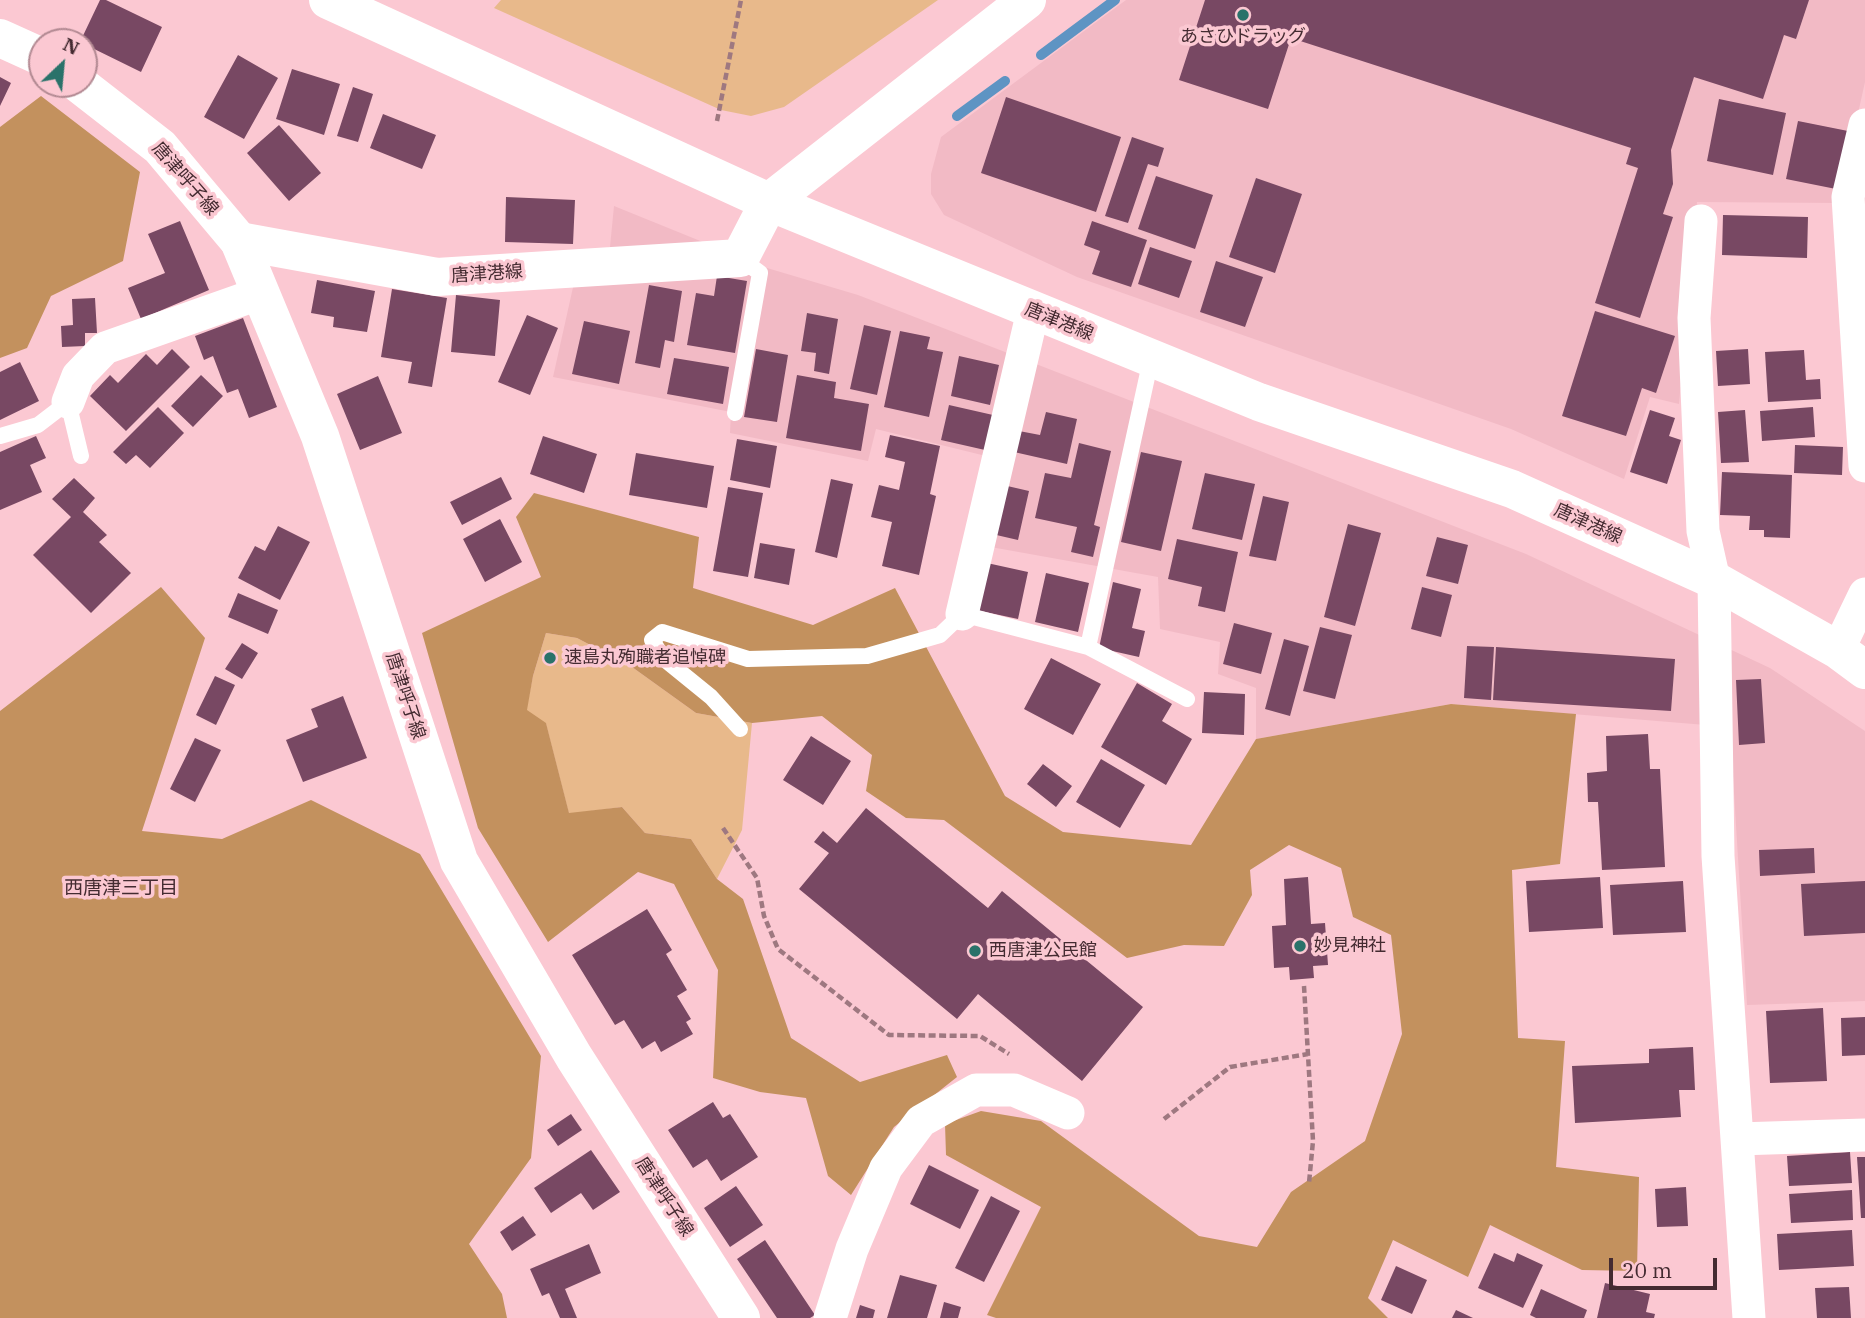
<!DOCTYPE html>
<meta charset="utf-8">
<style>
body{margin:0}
#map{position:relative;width:1865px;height:1318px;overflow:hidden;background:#fbc8d2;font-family:"IBM Plex Serif",serif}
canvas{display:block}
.north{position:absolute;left:28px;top:28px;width:70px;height:70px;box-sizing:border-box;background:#fbc8d2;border:2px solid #b28992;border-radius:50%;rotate:26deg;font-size:19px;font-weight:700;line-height:28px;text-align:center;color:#442b31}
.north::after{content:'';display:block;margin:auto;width:24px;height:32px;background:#2a726a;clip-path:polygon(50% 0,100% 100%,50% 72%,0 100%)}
.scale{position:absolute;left:1609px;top:1258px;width:108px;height:32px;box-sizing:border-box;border:4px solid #442b31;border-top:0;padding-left:9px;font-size:21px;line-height:24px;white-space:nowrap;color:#442b31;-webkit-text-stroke:5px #fbc8d2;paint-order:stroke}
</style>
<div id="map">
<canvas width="1865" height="1318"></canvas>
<div class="north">N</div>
<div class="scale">20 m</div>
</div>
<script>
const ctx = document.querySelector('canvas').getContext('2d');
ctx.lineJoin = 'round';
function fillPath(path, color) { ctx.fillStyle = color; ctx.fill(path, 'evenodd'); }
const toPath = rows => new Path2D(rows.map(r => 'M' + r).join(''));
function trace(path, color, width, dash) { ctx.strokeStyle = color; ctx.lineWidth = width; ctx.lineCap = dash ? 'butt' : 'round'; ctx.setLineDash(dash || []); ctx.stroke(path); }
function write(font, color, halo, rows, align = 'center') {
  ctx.font = font + ' "IBM Plex Serif","Noto Sans JP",serif'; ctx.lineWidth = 7; ctx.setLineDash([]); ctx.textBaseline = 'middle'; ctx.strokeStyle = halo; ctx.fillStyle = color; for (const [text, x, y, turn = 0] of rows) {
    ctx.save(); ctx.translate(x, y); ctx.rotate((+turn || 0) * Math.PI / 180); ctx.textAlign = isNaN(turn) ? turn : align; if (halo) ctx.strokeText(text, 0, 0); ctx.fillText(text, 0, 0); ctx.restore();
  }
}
const built = toPath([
 [1126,0,1865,0,1865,82,1838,203,1697,202,1679,404,1650,397,1624,479,1511,429,1077,277,944,215,931,194,931,174,941,137],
 [614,206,767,268,858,295,1526,554,1770,668,1865,731,1865,1001,1747,1005,1730,727,1451,704,1256,739,1256,688,1218,674,1220,642,1160,629,1158,577,974,544,986,456,876,429,868,461,730,433,731,412,553,377,580,256,610,247]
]);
const green = toPath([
 [501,0,938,0,784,107,751,116,721,110,494,8],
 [546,633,577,638,632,667,696,713,752,723,742,830,717,879,691,839,645,833,622,807,569,814,546,724,526,711,533,676]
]);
const forest = toPath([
 [41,96,140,172,123,261,51,296,27,348,0,358,0,127],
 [534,493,699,537,693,588,813,625,895,588,1005,796,1063,832,1191,845,1256,739,1451,704,1576,714,1560,864,1512,870,1518,1038,1565,1041,1556,1167,1639,1177,1637,1271,1582,1270,1490,1225,1468,1277,1393,1240,1368,1298,1388,1318,996,1318,987,1315,1041,1207,946,1155,945,1124,981,1111,1041,1121,1199,1236,1257,1247,1291,1192,1365,1141,1402,1034,1391,935,1353,917,1341,868,1289,845,1250,870,1252,895,1224,946,1184,945,1127,958,944,820,906,818,866,791,872,755,822,716,752,723,696,713,632,667,577,638,546,633,533,676,527,710,546,723,569,813,622,807,645,833,691,839,717,879,743,899,791,1038,860,1082,947,1055,957,1077,894,1127,851,1195,828,1176,806,1098,760,1092,713,1078,718,970,674,884,638,872,548,942,478,828,422,633,541,577,516,517],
 [161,587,205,638,142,831,222,839,311,800,420,854,541,1056,531,1158,469,1244,502,1294,507,1318,0,1318,0,711]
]);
const stream = toPath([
 [1041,55,1115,0],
 [957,116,1005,81]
]);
const building = toPath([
 [100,0,106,0,162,27,141,72,84,44,84,42,80,42],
 [1205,0,1809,0,1796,39,1784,35,1763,99,1694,77,1671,150,1673,184,1663,214,1673,217,1640,318,1595,303,1638,168,1626,164,1631,148,1291,38,1268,109,1179,80],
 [238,55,278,78,244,139,204,117],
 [292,69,340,84,324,135,276,119],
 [0,77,11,83,0,106],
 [353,87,373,94,358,142,337,136],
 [1006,97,1121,137,1096,212,981,173],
 [1719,99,1786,113,1773,175,1707,161],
 [383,114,436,135,422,169,370,148],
 [1798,121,1848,131,1836,189,1786,179],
 [279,125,321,173,289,201,247,153],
 [1132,137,1164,148,1158,167,1148,164,1128,223,1105,216],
 [1156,176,1213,195,1195,249,1138,229],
 [1256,178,1302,194,1275,273,1229,257],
 [506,197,575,200,573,244,505,242],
 [1723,215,1808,217,1807,258,1722,255],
 [180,221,209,290,141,319,128,288,165,273,148,234],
 [1092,221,1147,240,1131,287,1092,274,1100,251,1084,245],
 [1150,247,1192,261,1179,298,1138,284],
 [1216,261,1263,277,1245,327,1200,312],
 [717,276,747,281,735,353,687,345,696,293,714,296],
 [317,280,375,291,367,332,333,327,334,317,311,313],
 [649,285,682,291,674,342,665,340,660,368,635,363],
 [392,289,447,298,432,387,408,383,412,362,381,357],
 [456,295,500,300,495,356,451,352],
 [95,298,97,333,85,333,85,346,62,347,61,326,73,325,72,299],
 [1595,311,1675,336,1656,393,1642,388,1626,436,1562,416],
 [807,313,838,319,829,374,814,371,816,353,801,351],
 [527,315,558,328,530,395,498,382],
 [243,318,277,407,249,418,238,389,227,393,213,356,204,360,195,336],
 [584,321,630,331,619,384,572,374],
 [864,325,891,331,877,395,850,389],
 [900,331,930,337,927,349,943,352,929,417,884,407],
 [172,349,190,367,126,431,90,396,110,375,118,383,146,354,157,365],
 [756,349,788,355,777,422,744,417],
 [1748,349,1750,384,1718,386,1716,351],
 [1804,350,1806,380,1820,379,1821,399,1768,402,1765,352],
 [959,356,999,365,990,405,951,396],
 [674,358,729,367,723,404,667,394],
 [20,362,39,401,0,420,0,372],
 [201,375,223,396,193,427,171,406],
 [797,375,836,382,834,398,869,404,861,451,786,438],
 [378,376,402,433,360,450,337,394],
 [949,405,993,415,985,450,941,440],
 [158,407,184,433,150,468,136,455,126,464,113,452],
 [1813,407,1815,437,1762,441,1760,411],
 [1650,410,1675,418,1669,436,1681,440,1667,484,1630,472],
 [1745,410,1749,462,1721,463,1718,412],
 [1046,412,1077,419,1067,464,1014,452,1019,431,1040,435],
 [890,435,940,446,930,494,936,496,919,575,882,566,892,522,871,517,879,485,899,490,905,462,885,457],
 [36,436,46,458,30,465,42,492,0,510,0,452],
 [543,436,597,454,584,493,530,474],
 [737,439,777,446,770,488,730,480],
 [1079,443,1111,451,1094,525,1100,527,1093,557,1071,552,1077,527,1035,518,1045,473,1071,478],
 [1795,445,1843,447,1842,475,1794,473],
 [1141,452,1182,461,1161,551,1121,542],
 [636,453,714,466,707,508,629,495],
 [1722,472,1792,475,1790,538,1764,537,1764,530,1749,530,1750,516,1720,515],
 [1205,473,1255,484,1242,540,1192,529],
 [501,477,512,499,462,525,450,502],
 [74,478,95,498,83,512,107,535,99,542,131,573,91,613,33,555,71,517,52,499],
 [831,479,853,484,837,558,815,552],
 [1003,485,1029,491,1018,540,992,534],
 [728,487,763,493,748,577,713,571],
 [1263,496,1289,502,1276,561,1249,556],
 [500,519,522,562,485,582,463,539],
 [1348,524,1381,533,1355,626,1324,617],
 [278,526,310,542,280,600,238,578,255,546,265,551],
 [1437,537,1468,545,1458,584,1426,576],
 [1177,539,1238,552,1225,612,1198,606,1202,587,1168,579],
 [760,543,795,549,789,585,754,578],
 [987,563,1028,572,1018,619,976,610],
 [1046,573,1089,583,1078,632,1035,622],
 [1113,582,1141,589,1132,628,1145,631,1139,657,1099,648],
 [1422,587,1452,595,1441,637,1411,629],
 [238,593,278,610,268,634,228,617],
 [1234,623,1272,633,1261,674,1223,664],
 [1320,627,1352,635,1335,699,1303,691],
 [1284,639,1309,646,1290,716,1265,709],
 [242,643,258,653,242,679,225,669],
 [1467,646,1494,647,1491,700,1464,698],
 [1496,647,1675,659,1671,711,1493,700],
 [1051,658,1101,684,1073,735,1024,709],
 [215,676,235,685,216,725,196,715],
 [1761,679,1765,743,1739,745,1736,680],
 [1137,683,1172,704,1162,721,1192,739,1166,785,1101,747],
 [1204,692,1245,694,1244,735,1202,733],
 [343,696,367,758,303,782,286,740,318,727,311,709],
 [1648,734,1650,769,1660,769,1665,867,1602,870,1598,802,1588,802,1587,773,1607,771,1606,736],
 [811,736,851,761,823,805,783,780],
 [195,738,221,750,195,802,170,789],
 [1101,759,1145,785,1120,828,1076,802],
 [1043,764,1072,786,1056,807,1027,784],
 [866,808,988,908,1002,891,1143,1007,1082,1081,978,994,957,1019,799,889,829,853,814,842,823,831,837,843],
 [1814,848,1815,873,1760,876,1759,850],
 [1308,877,1311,924,1325,923,1328,965,1313,966,1314,978,1290,980,1289,967,1274,968,1272,926,1286,925,1284,879],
 [1600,877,1603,928,1529,932,1526,881],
 [1683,881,1686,932,1613,935,1610,885],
 [1865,881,1865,933,1804,936,1801,884],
 [647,909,672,950,666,954,687,990,677,996,691,1019,686,1022,693,1034,661,1052,655,1041,642,1049,624,1020,615,1025,572,955],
 [1823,1008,1827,1081,1770,1083,1766,1011],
 [1865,1017,1865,1055,1842,1056,1841,1018],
 [1693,1047,1695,1090,1679,1090,1681,1117,1575,1123,1572,1066,1649,1063,1649,1049],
 [713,1102,723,1118,730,1114,758,1157,721,1181,707,1159,693,1168,668,1130],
 [571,1114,582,1130,558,1146,547,1130],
 [591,1150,620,1192,593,1210,581,1193,551,1213,534,1188],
 [1850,1152,1852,1183,1789,1186,1787,1156],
 [1857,1157,1865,1157,1865,1218,1861,1218],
 [929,1165,979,1190,960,1229,910,1204],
 [736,1186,763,1225,730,1247,704,1208],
 [1686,1187,1688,1226,1657,1227,1655,1189],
 [1852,1190,1853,1220,1791,1223,1789,1194],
 [991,1196,1020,1211,984,1282,955,1268],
 [523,1216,536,1235,512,1251,500,1232],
 [1852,1230,1854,1266,1779,1270,1777,1234],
 [765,1240,815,1315,810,1318,777,1318,737,1259],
 [589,1244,601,1273,565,1289,577,1318,560,1318,549,1293,542,1296,530,1269],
 [1494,1253,1514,1262,1517,1253,1543,1265,1523,1308,1478,1288],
 [1396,1266,1427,1280,1412,1314,1381,1300],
 [900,1275,937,1285,927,1318,887,1318],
 [1605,1283,1650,1294,1646,1312,1655,1314,1654,1318,1597,1318],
 [1849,1287,1851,1318,1817,1318,1815,1288],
 [1541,1289,1587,1310,1584,1318,1536,1318,1530,1315],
 [944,1302,961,1307,958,1318,940,1318],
 [860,1305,875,1310,873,1318,856,1318],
 [1456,1310,1473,1318,1452,1318]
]);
const path = toPath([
 [717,121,741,0],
 [723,828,757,878,764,916,778,949,889,1035,980,1036,1009,1054],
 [1304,986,1313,1141,1309,1183],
 [1164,1119,1230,1067,1308,1054]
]);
const service = toPath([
 [735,413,760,273,740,258],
 [0,436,38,425,68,402,81,456],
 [1088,647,1151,359],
 [740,729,711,697,663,658,652,640,662,632,748,659,867,656,940,635,962,614,1088,647,1187,699]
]);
const minor = toPath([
 [1865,125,1848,197,1865,466],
 [1701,221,1694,318,1703,531,1714,580,1718,856,1749,1318],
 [68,402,78,376,105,348,261,293],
 [962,614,1033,311],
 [1838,650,1865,594],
 [1738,1139,1865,1135],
 [830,1318,852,1249,886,1168,921,1121,976,1090,1014,1090,1068,1113]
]);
const tertiary = toPath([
 [328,0,769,202,1027,0]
]);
const secondary = toPath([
 [239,241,437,277,740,258,769,202,1259,402,1512,489,1714,580,1838,650,1865,670]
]);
const primary = toPath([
 [0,38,42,57],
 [79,84,160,147,239,241,320,436,459,861,574,1057,741,1318]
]);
const markers = [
 [1243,15,7,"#2a726a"],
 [550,658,7,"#2a726a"],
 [1300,946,7,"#2a726a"],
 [975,951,7,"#2a726a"]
];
const poiNames = [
 ["あさひドラッグ",1243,37,"center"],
 ["速島丸殉職者追悼碑",564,658],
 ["妙見神社",1314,946],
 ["西唐津公民館",989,951]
];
const streetNames = [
 ["唐津呼子線",185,179,49],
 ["唐津港線",487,274,-4],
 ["唐津港線",1059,322,22],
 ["唐津港線",1588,524,24],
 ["唐津呼子線",405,696,72],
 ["唐津呼子線",664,1197,57]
];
const neighbourhoodNames = [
 ["西唐津三丁目",121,889]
];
fillPath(built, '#f2bac5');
fillPath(green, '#e8b98b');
fillPath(forest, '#c3915e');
trace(stream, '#5e94c3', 10);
fillPath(building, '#784863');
trace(path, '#9e7880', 4.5, [7, 3.5]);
trace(service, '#fff', 16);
trace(minor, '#fff', 33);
trace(tertiary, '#fff', 38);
trace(secondary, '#fff', 38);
trace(primary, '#fff', 38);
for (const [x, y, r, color] of markers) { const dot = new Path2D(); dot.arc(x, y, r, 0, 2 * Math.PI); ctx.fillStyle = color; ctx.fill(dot); trace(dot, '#fbc8d2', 2.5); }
write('18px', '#442b31', '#fbc8d2', poiNames, 'left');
write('18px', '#442b31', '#fbc8d2', streetNames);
write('19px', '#442b31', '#fbc8d2', neighbourhoodNames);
</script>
